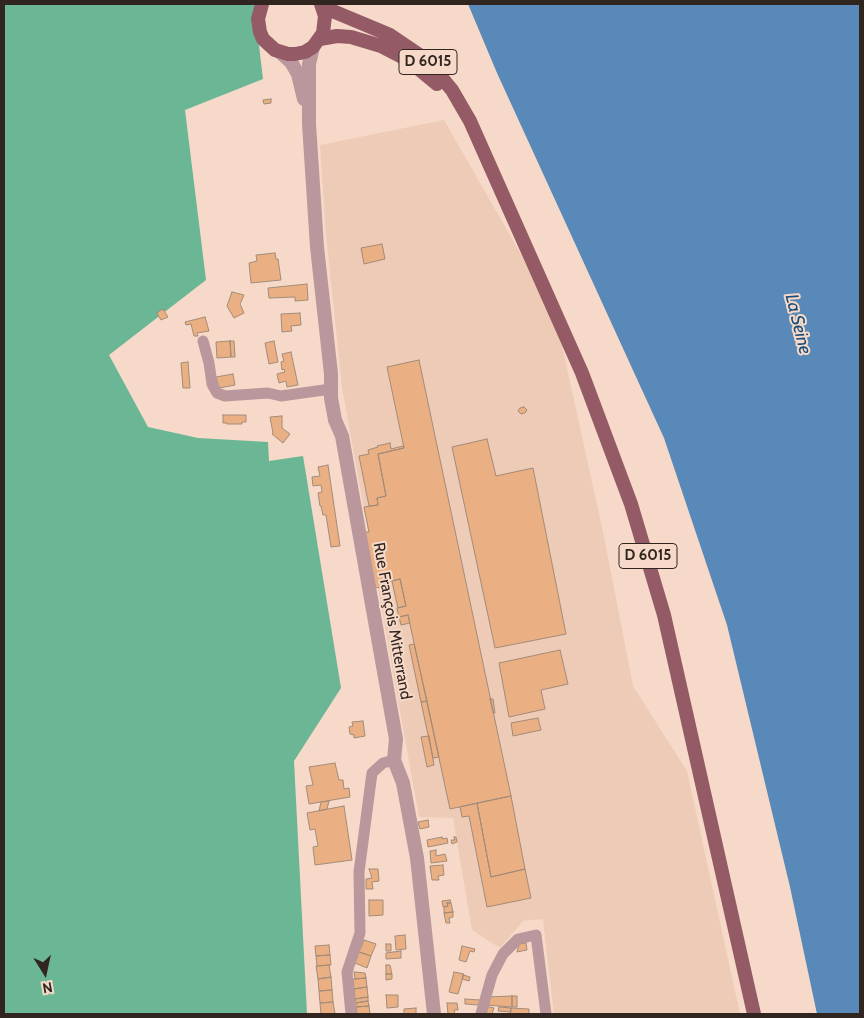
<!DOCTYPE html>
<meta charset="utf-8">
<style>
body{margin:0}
#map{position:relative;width:864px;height:1018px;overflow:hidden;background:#f6d9c8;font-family:Cabin,sans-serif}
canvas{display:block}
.frame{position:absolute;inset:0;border:5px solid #30251f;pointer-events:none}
.north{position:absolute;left:20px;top:948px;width:50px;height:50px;-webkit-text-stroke:4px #f6d9c8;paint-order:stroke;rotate:170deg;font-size:14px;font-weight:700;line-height:20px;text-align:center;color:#30251f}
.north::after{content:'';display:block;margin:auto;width:18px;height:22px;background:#30251f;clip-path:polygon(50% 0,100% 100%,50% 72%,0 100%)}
</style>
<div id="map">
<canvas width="864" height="1018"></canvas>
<div class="frame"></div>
<div class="north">N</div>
</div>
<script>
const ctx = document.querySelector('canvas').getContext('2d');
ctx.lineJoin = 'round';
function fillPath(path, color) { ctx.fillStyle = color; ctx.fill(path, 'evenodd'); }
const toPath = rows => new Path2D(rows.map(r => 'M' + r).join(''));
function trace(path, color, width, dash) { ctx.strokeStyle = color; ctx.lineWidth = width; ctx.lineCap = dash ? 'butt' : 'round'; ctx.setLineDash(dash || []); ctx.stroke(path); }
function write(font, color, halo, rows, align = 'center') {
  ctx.font = font + ' Cabin,sans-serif'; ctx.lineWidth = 4; ctx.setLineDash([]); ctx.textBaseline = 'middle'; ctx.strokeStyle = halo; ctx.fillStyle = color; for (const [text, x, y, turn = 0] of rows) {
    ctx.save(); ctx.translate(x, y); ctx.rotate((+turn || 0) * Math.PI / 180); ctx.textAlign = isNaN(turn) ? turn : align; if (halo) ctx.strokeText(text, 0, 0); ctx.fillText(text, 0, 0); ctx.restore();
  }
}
const built = toPath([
 [444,120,522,256,559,332,603,532,633,686,687,771,740,1014,554,1014,543,919,523,921,500,948,472,930,453,818,419,817,342,387,326,235,320,145]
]);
const forest = toPath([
 [4,4,254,4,263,79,185,110,206,280,109,355,148,427,198,438,268,442,269,461,303,456,341,688,294,761,307,1014,4,1014]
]);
const water = toPath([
 [468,4,860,4,860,1014,817,1014,790,887,727,625,664,438,497,73]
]);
const building = toPath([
 [271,99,271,103,264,104,263,100,271,99],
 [382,244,385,259,364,264,361,248,382,244],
 [275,253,276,259,278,259,281,280,251,283,249,263,257,261,256,255,275,253],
 [307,284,308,300,295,301,295,297,269,298,268,288,307,284],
 [232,292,244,295,240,304,244,313,234,318,227,306,232,292],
 [163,309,168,317,161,320,157,313,163,309],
 [300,313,301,325,291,326,292,331,282,332,281,314,300,313],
 [205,317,209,331,197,333,198,336,194,336,191,324,186,325,185,322,205,317],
 [230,341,234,341,235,357,231,357,230,341],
 [230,341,231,357,217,358,216,342,230,341],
 [274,341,278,362,269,364,265,343,274,341],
 [291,352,298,385,287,387,286,381,279,383,277,374,285,372,284,369,282,370,281,362,284,361,282,354,291,352],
 [419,360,511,796,450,809,408,615,399,617,397,608,406,606,400,579,386,582,387,586,375,588,365,532,369,532,364,507,378,505,377,498,386,496,378,454,404,448,387,367,419,360],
 [188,362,190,388,183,388,181,363,188,362],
 [233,374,235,385,219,388,216,377,233,374],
 [524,407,527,410,525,413,521,414,518,411,520,408,524,407],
 [223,415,246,415,246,422,242,422,242,424,227,424,227,423,223,423,223,415],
 [282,416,282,428,290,434,283,443,272,434,273,433,270,417,282,416],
 [487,439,496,476,533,468,566,634,495,648,452,447,487,439],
 [390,443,391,449,403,446,404,448,378,454,386,496,377,498,378,505,369,506,359,456,369,454,368,450,378,447,377,446,390,443],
 [328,465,340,546,331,547,326,515,323,515,321,506,320,506,318,493,322,492,321,485,313,486,312,477,320,476,318,467,328,465],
 [400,579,406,606,398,608,392,581,400,579],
 [408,615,410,623,401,625,399,617,408,615],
 [414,644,427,701,421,702,409,645,414,644],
 [560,650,568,684,541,690,545,709,509,717,499,663,560,650],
 [490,699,493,699,495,713,493,713,490,699],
 [427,701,439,757,433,758,421,702,427,701],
 [538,718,541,730,513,736,511,723,538,718],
 [363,721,365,736,354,738,354,735,350,734,349,727,353,726,352,722,363,721],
 [429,736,434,765,427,767,421,737,429,736],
 [335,763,339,780,343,780,344,789,349,788,350,797,309,804,306,786,313,785,309,767,335,763],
 [511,796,525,869,491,877,477,803,511,796],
 [329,801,327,809,319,811,321,802,329,801],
 [477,803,491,877,525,869,531,898,487,907,469,816,462,817,460,807,477,803],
 [344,806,352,860,315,865,313,847,318,846,315,829,310,830,307,813,344,806],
 [428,820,429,827,420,829,418,822,428,820],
 [442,837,442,839,447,838,448,843,428,847,427,840,442,837],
 [454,837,456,837,457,842,452,844,451,840,455,840,454,837],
 [436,850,436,856,445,854,447,861,431,863,430,851,436,850],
 [443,865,444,875,438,876,439,880,432,880,430,866,443,865],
 [369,869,378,869,379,881,372,882,373,889,366,889,366,879,372,878,369,869],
 [369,900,383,900,383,915,369,916,369,900],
 [450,900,451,903,447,903,448,906,443,907,442,901,450,900],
 [447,903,451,903,453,912,444,913,444,907,448,906,447,903],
 [453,912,453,917,449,918,450,923,446,923,444,913,453,912],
 [405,935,406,949,396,950,395,936,405,935],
 [364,940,376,944,371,956,359,952,364,940],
 [526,943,527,950,517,952,519,944,526,943],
 [386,944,391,944,391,951,386,951,386,944],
 [329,945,330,955,316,956,315,946,329,945],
 [462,946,475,949,474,952,470,951,466,962,459,960,462,946],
 [401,951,401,958,386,959,386,953,401,951],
 [359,952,371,956,367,968,355,963,359,952],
 [330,955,331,965,317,966,316,956,330,955],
 [329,965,331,977,318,979,316,966,329,965],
 [386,965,390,965,392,974,386,974,386,965],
 [354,972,365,973,366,978,355,979,354,972],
 [454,972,464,974,458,994,449,992,454,972],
 [386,974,392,974,392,979,386,980,386,974],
 [463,975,470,977,469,981,462,979,463,975],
 [331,977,332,990,319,991,318,979,331,977],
 [366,978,367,987,354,989,353,979,366,978],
 [367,987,368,997,355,999,354,989,367,987],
 [332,990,333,1002,320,1003,319,991,332,990],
 [386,995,398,995,398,1007,387,1008,386,995],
 [512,996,517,996,517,1007,512,1007,512,996],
 [512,996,512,1007,485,1005,488,997,512,996],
 [368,997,368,1001,356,1003,355,999,368,997],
 [465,999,480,1000,479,1005,465,1004,465,999],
 [368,1001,369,1006,356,1007,356,1003,368,1001],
 [333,1002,335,1014,321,1014,320,1003,333,1002],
 [447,1003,457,1003,458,1010,454,1010,455,1014,448,1014,447,1003],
 [369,1006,370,1014,357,1014,356,1007,369,1006],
 [485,1006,494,1008,492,1014,483,1014,485,1006],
 [499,1007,511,1008,511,1012,498,1011,499,1007],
 [416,1008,416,1014,404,1014,404,1009,416,1008],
 [511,1008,529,1009,529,1014,510,1014,511,1008]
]);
const minor = toPath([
 [203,341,209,363,212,384,217,393,225,396,268,393,281,396,331,389],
 [351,1014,347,972,360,933,359,872,372,773,383,763,394,760],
 [481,1014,492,975,503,954,518,939,536,935,546,1014]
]);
const tertiary = toPath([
 [313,47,309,64,309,124,317,247,331,374,331,398,335,420,342,436,396,739,394,760,403,783,417,858,434,1014],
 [280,52,291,62,298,74,304,99]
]);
const primary = toPath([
 [262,4,258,19,260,32,263,39,275,50,288,54,295,54,305,52,313,47,323,33,325,16,321,4],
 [323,7,390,35,421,56,437,72,452,90,470,121,582,373,631,504,664,615,754,1014],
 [320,39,337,36,351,37,381,46,408,60,437,84]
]);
const shields = [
 [428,62,58],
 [648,556,58]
];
const shieldNames = [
 ["D 6015",428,62],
 ["D 6015",648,556]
];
const streetNames = [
 ["Rue François Mitterrand",392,621,80]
];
const waterNames = [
 ["La Seine",798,324,76]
];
fillPath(built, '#eecbb6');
fillPath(forest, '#6ab695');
fillPath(water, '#5989b9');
fillPath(building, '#eab083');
trace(building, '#a38b79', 1);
trace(minor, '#b9979d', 11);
trace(tertiary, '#b9979d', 14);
trace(primary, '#945b66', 14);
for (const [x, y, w] of shields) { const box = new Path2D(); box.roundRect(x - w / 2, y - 12.5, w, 25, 4); ctx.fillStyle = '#f6d9c8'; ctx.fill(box); trace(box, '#30251f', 1); }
write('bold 15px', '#30251f', null, shieldNames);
write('16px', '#30251f', '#f6d9c8', streetNames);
write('italic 18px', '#174c7b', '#f6d9c8', waterNames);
</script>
